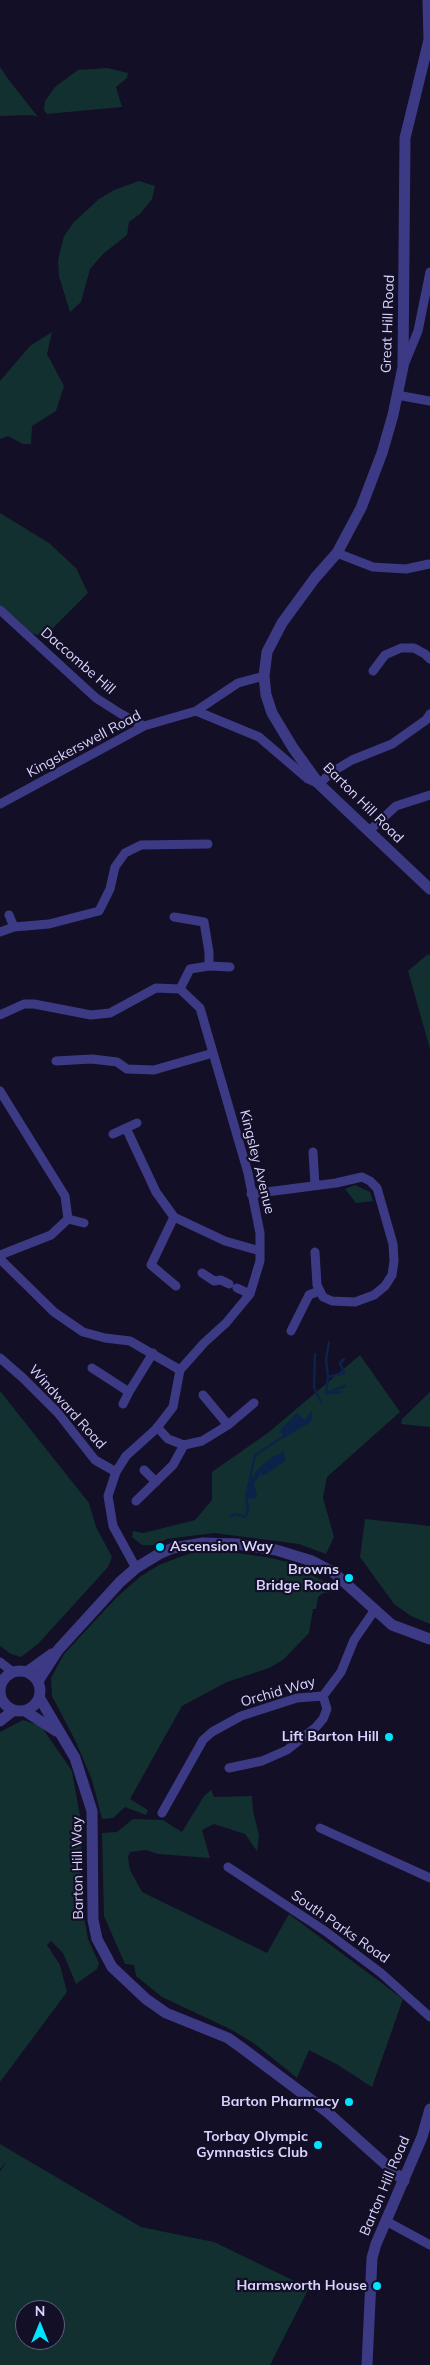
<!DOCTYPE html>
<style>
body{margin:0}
#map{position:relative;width:430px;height:2365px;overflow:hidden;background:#130f26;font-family:Mulish,sans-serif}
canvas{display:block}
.north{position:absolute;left:15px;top:2300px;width:50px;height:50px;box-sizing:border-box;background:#130f26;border:1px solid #625e7d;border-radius:50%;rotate:0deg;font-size:14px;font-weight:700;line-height:20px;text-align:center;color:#d9d4ff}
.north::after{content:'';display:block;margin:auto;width:18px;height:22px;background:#00e5ff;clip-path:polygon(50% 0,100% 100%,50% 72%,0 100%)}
</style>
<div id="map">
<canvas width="430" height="2365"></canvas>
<div class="north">N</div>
</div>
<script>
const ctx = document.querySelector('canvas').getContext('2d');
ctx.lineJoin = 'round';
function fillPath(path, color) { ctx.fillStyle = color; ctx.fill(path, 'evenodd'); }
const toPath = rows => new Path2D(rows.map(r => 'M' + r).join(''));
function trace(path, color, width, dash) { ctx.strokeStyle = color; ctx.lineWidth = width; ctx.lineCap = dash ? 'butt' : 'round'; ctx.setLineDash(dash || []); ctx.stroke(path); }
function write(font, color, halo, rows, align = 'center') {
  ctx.font = font + ' Mulish,sans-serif'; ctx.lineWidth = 4.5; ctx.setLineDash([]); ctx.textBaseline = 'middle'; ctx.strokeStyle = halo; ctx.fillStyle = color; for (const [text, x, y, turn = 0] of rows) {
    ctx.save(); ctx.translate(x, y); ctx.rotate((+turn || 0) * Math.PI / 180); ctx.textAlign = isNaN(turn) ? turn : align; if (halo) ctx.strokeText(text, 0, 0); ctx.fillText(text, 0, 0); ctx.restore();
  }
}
const green = toPath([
 [0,67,9,80,38,117,32,115,0,116],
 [107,68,128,73,127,78,116,87,122,107,47,114,44,110,45,101,55,87,78,70],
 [139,181,155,186,152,199,140,214,129,222,127,235,103,254,90,269,81,302,70,312,59,276,58,260,64,236,74,222,99,199,114,190],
 [52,332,47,354,64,386,56,411,32,426,31,444,23,444,8,436,0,439,0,381,30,346],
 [0,513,49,543,76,568,88,593,45,636,33,634,0,605],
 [428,954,430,956,430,1049,408,971],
 [355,1185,370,1192,373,1201,356,1203,345,1189],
 [360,1355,400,1412,327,1477,323,1498,334,1537,326,1554,299,1544,214,1533,167,1539,153,1545,142,1545,132,1537,133,1531,143,1533,195,1520,212,1500,212,1472,269,1432],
 [0,1391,89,1503,96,1527,112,1557,108,1567,38,1644,21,1657,11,1654,0,1646],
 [430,1392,430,1427,401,1424,402,1419],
 [365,1519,430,1526,430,1624,411,1616,394,1604,360,1557],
 [214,1550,266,1557,288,1562,336,1588,333,1592,323,1593,318,1597,316,1609,313,1609,309,1633,283,1660,269,1668,227,1682,182,1706,130,1799,148,1810,146,1815,125,1807,113,1818,102,1819,92,1780,76,1742,52,1696,51,1678,64,1654,117,1597,141,1576,159,1565,182,1556,199,1551],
 [23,1720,41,1726,72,1771,83,1833,80,1859,83,1911,88,1939,99,1963,97,1969,76,1984,63,1953,51,1941,47,1945,60,1965,67,1992,0,2082,0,1732],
 [211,1790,214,1797,252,1796,253,1811,259,1836,257,1851,245,1834,214,1824,202,1830,210,1858,158,1854,146,1850,130,1852,128,1857,130,1870,142,1892,267,1953,289,1914,403,1999,372,2087,338,2065,309,2050,297,2078,255,2044,232,2030,162,1997,136,1976,134,1965,125,1964,104,1916,102,1833,117,1832,133,1819,163,1820,182,1832,204,1796],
 [0,2144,141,2227,214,2242,309,2288,270,2365,0,2365,0,2171,7,2161,0,2169],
 [25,2310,55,2310,55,2340,25,2340]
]);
const water = toPath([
 [312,1410,312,1418,309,1423,284,1438,280,1430,297,1413,305,1420],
 [284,1452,285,1461,263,1476,261,1473,254,1484,257,1495,255,1499,247,1498,249,1483,258,1469,272,1457]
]);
const stream = toPath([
 [315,1354,314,1387,321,1402],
 [328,1377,344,1373,340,1363,344,1359],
 [326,1393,328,1377,326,1360,329,1342],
 [327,1393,345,1386],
 [331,1393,341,1392],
 [230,1516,237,1514,245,1517,247,1514,248,1507,246,1498,255,1455,283,1437]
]);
const minor = toPath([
 [404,365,418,331,430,272],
 [397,395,430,401],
 [337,553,373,567,406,569,429,564],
 [0,610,96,698,121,714,144,726],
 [373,671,385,655,401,648,414,648,425,654,430,659],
 [196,711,259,737,308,779,319,784,332,772,352,760,392,744,426,720,430,714],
 [0,804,144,726,196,711,238,683,264,676],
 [369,831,396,806,430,795],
 [9,915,14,927],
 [174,917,204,922,209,952,209,966],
 [0,932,14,927,49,924,99,911,110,889,115,867,125,853,141,845,208,844],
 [180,989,190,969,209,966,230,967],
 [0,1015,24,1004,34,1004,91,1015,110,1013,156,988,180,989,200,1008,248,1173,260,1233,260,1261,250,1294,226,1323,204,1343,180,1370],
 [56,1061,92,1059,117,1062,127,1069,154,1070,213,1053],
 [0,1091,65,1196,68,1219,51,1235,0,1255],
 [137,1123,126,1128,156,1192,174,1217,225,1241,260,1251],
 [113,1134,126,1128],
 [313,1152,315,1185],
 [251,1194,336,1183,362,1177,370,1181,377,1188,393,1244,394,1261,392,1275,385,1286,374,1295,355,1302,332,1301,323,1297,317,1285,315,1252],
 [174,1217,151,1265,176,1286],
 [68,1219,84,1223],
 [0,1259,54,1312,83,1332,105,1338,130,1341,180,1370],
 [202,1273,214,1281,221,1280,229,1284],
 [237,1288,250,1294],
 [291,1331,309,1295,319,1291],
 [0,1358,23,1378,58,1413,95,1460,116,1472],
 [92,1368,129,1392,153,1353],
 [203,1395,228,1425],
 [123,1404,129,1392],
 [157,1427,168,1439,184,1445,202,1441,228,1425,254,1403],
 [144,1470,156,1482],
 [136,1501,173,1465,184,1445],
 [136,1568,113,1526,108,1496,116,1472,126,1456,156,1429,173,1407,180,1370],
 [0,1662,13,1672],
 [229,1768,262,1761,287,1750,316,1727,323,1719,327,1709,323,1696],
 [162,1813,203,1740,212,1732,241,1716,297,1698,323,1696,341,1672,354,1640,374,1611],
 [320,1828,430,1878],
 [228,1867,325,1931,381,1973,430,2017],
 [386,2221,430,2245]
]);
const tertiary = toPath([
 [428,0,429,40,405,138,403,367,393,415,382,453,361,508,337,553,315,578,282,623,267,652,264,676,266,695,272,713,293,748,319,784,430,889],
 '0 1691a20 20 0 1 1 40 0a20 20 0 1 1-40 0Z',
 [27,1672,52,1654],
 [38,1681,58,1650,120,1582,136,1568,159,1554,173,1548,203,1543,237,1544,276,1550,312,1561,333,1572,392,1625,430,1639],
 [39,1697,75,1758,92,1811,93,1920,97,1939,112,1967,146,1999,166,2013,228,2038,242,2048,326,2111,404,2181],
 [25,1711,56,1731],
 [0,1721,14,1710],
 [367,2365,372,2258,376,2244,422,2137,430,2109]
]);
const markers = [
 [160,1547,5,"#00e5ff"],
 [349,1578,5,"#00e5ff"],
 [389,1737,5,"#00e5ff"],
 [349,2102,5,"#00e5ff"],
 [318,2145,5,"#00e5ff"],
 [377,2286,5,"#00e5ff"]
];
const streetNames = [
 ["Great Hill Road",388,324,-88],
 ["Daccombe Hill",78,661,41],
 ["Kingskerswell Road",84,744,-28],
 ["Barton Hill Road",363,803,45],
 ["Kingsley Avenue",257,1162,76],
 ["Windward Road",67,1407,48],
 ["Orchid Way",278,1692,-16],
 ["Barton Hill Way",78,1868,-91],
 ["South Parks Road",340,1927,35],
 ["Barton Hill Road",385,2186,-67]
];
const poiNames = [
 ["Ascension Way",170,1547,"left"],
 ["Browns",339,1570],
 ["Bridge Road",339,1586],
 ["Lift Barton Hill",379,1737],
 ["Barton Pharmacy",339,2102],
 ["Torbay Olympic",308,2137],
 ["Gymnastics Club",308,2153],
 ["Harmsworth House",367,2286]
];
fillPath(green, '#12302f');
fillPath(water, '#0c2248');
trace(stream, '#0c2248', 2.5);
trace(minor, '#3d3a85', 9);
trace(tertiary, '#3d3a85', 11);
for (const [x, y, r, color] of markers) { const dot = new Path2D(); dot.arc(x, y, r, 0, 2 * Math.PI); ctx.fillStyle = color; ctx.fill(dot); trace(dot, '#130f26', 2); }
write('14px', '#d9d4ff', '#130f26', streetNames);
write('bold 14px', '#d9d4ff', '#130f26', poiNames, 'right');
</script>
